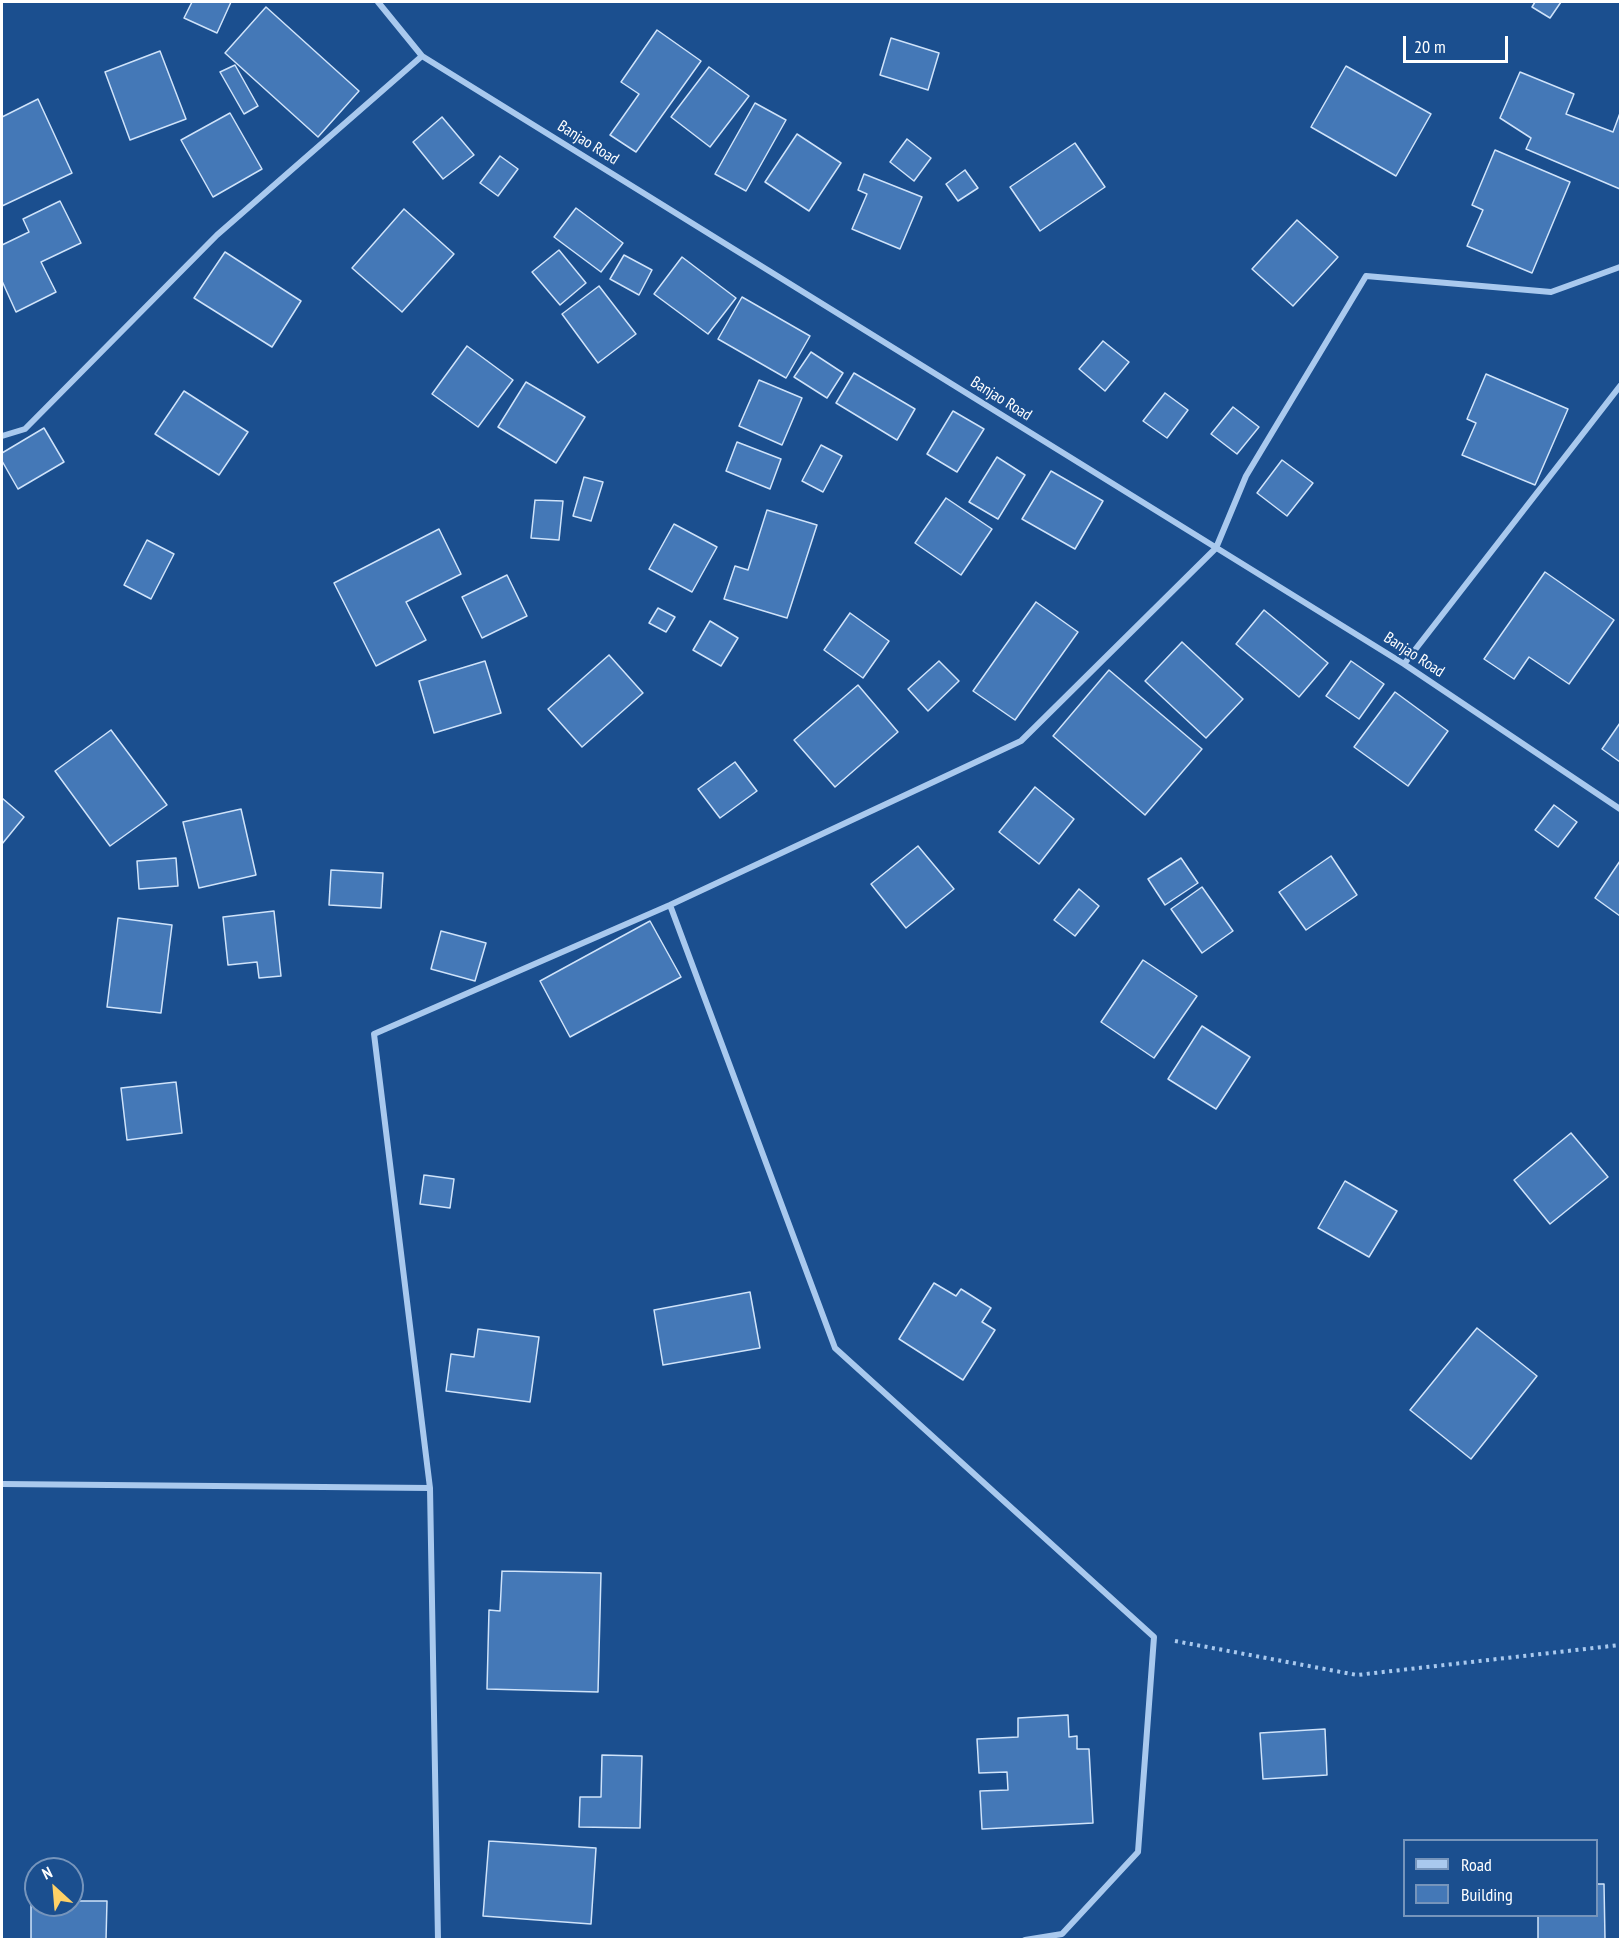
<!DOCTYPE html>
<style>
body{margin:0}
#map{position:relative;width:1622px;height:1941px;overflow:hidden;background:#1b4f8f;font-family:"PT Sans Narrow",sans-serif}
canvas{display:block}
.frame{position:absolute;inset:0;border:3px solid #fff;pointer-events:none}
.legend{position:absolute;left:1403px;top:1839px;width:195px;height:78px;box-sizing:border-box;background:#1b4f8f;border:2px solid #7695bc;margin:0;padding:8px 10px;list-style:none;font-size:18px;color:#fff}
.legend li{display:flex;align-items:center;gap:12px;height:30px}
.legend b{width:30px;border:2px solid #7695bc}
.north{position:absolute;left:24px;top:1857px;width:60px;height:60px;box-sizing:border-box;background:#1b4f8f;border:2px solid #7695bc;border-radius:50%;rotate:334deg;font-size:16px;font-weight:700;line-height:24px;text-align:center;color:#fff}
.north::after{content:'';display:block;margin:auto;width:21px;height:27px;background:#ffd166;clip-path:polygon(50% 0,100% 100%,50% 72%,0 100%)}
.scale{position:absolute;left:1403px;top:36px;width:105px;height:27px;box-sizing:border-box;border:3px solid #fff;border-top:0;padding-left:8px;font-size:18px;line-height:21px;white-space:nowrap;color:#fff;-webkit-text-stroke:4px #1b4f8f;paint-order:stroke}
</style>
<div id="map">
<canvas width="1622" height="1941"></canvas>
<div class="frame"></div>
<ul class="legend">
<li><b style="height:8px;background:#a9c9ee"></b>Road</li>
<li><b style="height:16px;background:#4478b7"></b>Building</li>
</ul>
<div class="north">N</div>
<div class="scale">20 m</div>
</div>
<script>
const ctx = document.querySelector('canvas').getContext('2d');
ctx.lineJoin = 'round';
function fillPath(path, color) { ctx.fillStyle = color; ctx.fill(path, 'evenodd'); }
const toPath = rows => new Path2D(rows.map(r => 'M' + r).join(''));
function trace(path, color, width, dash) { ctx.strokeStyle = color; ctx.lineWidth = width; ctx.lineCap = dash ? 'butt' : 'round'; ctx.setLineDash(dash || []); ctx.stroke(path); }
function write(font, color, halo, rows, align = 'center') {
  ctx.font = font + ' "PT Sans Narrow",sans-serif'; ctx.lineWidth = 4.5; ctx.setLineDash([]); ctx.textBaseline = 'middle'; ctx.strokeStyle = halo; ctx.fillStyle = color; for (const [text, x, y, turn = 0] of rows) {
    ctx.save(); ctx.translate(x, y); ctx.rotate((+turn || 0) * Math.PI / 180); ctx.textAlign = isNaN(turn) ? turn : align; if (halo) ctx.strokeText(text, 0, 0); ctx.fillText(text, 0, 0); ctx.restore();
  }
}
const building = toPath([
 [192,2,231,2,217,33,184,18,192,2],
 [1535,2,1561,2,1550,18,1532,7,1535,2],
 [266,7,359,91,318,137,225,53,266,7],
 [657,30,701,61,636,152,610,135,639,94,621,82,657,30],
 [891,38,939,53,928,90,880,75,891,38],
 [160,51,186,119,130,140,105,72,160,51],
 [235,65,258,106,244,114,220,72,235,65],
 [1346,66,1431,114,1396,176,1311,127,1346,66],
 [709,67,749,96,710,147,671,117,709,67],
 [1520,72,1574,94,1566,114,1613,132,1620,113,1620,189,1526,149,1531,138,1500,118,1520,72],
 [38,99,72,173,2,206,2,117,38,99],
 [755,103,786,120,746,191,715,174,755,103],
 [230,113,262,169,213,197,181,140,230,113],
 [442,117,474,155,443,179,413,142,442,117],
 [797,134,841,163,809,211,765,182,797,134],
 [907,139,931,158,914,181,890,162,907,139],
 [1075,143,1105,187,1040,231,1010,187,1075,143],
 [1495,150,1570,182,1532,273,1467,246,1483,210,1472,205,1495,150],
 [500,156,518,169,498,196,480,183,500,156],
 [965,170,978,188,958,201,946,184,965,170],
 [864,174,922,197,900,249,852,229,867,194,858,190,864,174],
 [60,201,81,243,41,262,56,292,16,312,2,281,2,245,29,232,23,219,60,201],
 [576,208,623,243,601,272,554,237,576,208],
 [404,209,454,254,402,312,352,268,404,209],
 [1297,220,1338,257,1293,306,1252,269,1297,220],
 [559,250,586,283,560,305,532,272,559,250],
 [225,252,301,301,272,347,194,298,225,252],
 [624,255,652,270,639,295,610,279,624,255],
 [682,257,736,298,708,334,654,294,682,257],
 [599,286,636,334,598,363,562,314,599,286],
 [742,297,810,336,786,378,718,339,742,297],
 [1103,341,1129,362,1105,391,1079,369,1103,341],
 [467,346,513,380,478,427,432,394,467,346],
 [811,352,843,373,827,398,794,377,811,352],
 [854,373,915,409,897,440,836,403,854,373],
 [1486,374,1568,409,1535,485,1462,455,1476,423,1467,419,1486,374],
 [759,380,802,398,782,445,739,426,759,380],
 [526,382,585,417,556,463,498,427,526,382],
 [184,391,248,432,219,475,155,434,184,391],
 [1165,393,1188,410,1167,438,1143,421,1165,393],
 [1233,407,1259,427,1237,454,1211,434,1233,407],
 [953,411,984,429,957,472,927,454,953,411],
 [44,428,64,462,18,489,2,461,2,453,44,428],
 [737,442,781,459,770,489,726,471,737,442],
 [821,445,842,456,823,492,802,481,821,445],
 [997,457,1025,475,998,519,969,502,997,457],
 [1282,460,1313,483,1287,516,1257,493,1282,460],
 [1051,471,1103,501,1075,549,1022,519,1051,471],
 [584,477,603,482,591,521,573,516,584,477],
 [946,498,992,529,961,575,915,543,946,498],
 [535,500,563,501,559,540,531,538,535,500],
 [767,510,817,525,787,618,724,599,735,566,748,570,767,510],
 [674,524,717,547,692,592,649,569,674,524],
 [439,529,461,574,406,602,426,640,376,666,334,583,439,529],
 [147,540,174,554,151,599,124,585,147,540],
 [1545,572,1614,620,1569,684,1529,657,1514,679,1484,659,1545,572],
 [507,575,527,616,482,638,462,597,507,575],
 [1036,602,1078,632,1015,720,973,691,1036,602],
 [658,608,675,617,666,632,649,623,658,608],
 [1264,610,1328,663,1299,697,1236,644,1264,610],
 [850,613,889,641,863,678,824,650,850,613],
 [710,621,738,638,721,666,693,650,710,621],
 [1182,642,1243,699,1206,738,1145,681,1182,642],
 [609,655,643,693,582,747,548,709,609,655],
 [485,661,501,713,434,733,419,681,485,661],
 [939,661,959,681,928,711,908,689,939,661],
 [1351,661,1384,684,1359,719,1326,696,1351,661],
 [1109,670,1202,749,1145,815,1053,736,1109,670],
 [858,685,898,732,835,787,794,740,858,685],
 [1395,692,1448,731,1408,786,1354,747,1395,692],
 [1620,723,1620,762,1602,749,1620,723],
 [111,730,167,805,110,846,55,771,111,730],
 [735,762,757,791,720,818,698,789,735,762],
 [1035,787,1074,819,1039,864,999,832,1035,787],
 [2,798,24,817,2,844,2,798],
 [1554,805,1577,822,1558,847,1535,830,1554,805],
 [241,809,256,875,199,888,183,822,241,809],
 [918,846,954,889,906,928,871,884,918,846],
 [1331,856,1357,895,1306,930,1279,892,1331,856],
 [176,858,178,886,139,889,137,861,176,858],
 [1181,858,1198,883,1165,905,1148,879,1181,858],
 [1620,861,1620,916,1595,898,1620,861],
 [331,870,383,873,381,908,329,905,331,870],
 [1202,887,1233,931,1202,953,1171,909,1202,887],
 [1079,889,1099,906,1075,936,1054,920,1079,889],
 [274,911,281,976,259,978,257,962,228,965,223,917,274,911],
 [118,918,172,925,161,1013,107,1007,118,918],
 [650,921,681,977,570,1037,540,981,650,921],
 [441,931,486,943,475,981,431,969,441,931],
 [1143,960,1197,996,1154,1058,1101,1022,1143,960],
 [1202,1026,1250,1057,1216,1109,1168,1079,1202,1026],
 [176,1082,182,1133,127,1140,121,1088,176,1082],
 [1571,1133,1608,1177,1550,1224,1514,1180,1571,1133],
 [424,1175,454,1179,450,1208,420,1204,424,1175],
 [1345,1181,1397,1211,1369,1257,1318,1228,1345,1181],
 [934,1283,956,1296,961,1289,991,1308,982,1322,995,1330,963,1380,899,1339,934,1283],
 [750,1292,760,1348,663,1365,654,1310,750,1292],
 [1477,1328,1537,1376,1471,1459,1410,1410,1477,1328],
 [478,1329,539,1337,530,1402,446,1391,451,1354,474,1357,478,1329],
 [502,1571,601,1573,598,1692,487,1689,489,1610,500,1611,502,1571],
 [1068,1715,1069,1737,1077,1736,1077,1749,1089,1749,1093,1823,982,1829,980,1791,1008,1790,1007,1772,979,1773,977,1739,1018,1737,1018,1718,1068,1715],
 [1325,1729,1327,1775,1263,1779,1260,1733,1325,1729],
 [602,1755,642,1756,640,1828,579,1827,580,1797,601,1797,602,1755],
 [489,1841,596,1848,591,1924,483,1916,489,1841],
 [1596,1884,1604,1884,1605,1939,1538,1939,1538,1916,1596,1916,1596,1884],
 [31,1901,36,1901,36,1905,72,1905,72,1901,107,1901,106,1940,31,1940,31,1901]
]);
const path = toPath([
 [1175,1641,1357,1675,1620,1645]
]);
const minor = toPath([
 [378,2,422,56,1404,664,1620,809],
 [2,436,25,429,217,235,422,56],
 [1404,664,1620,386],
 [670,905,835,1348,1154,1637,1138,1852,1062,1934,1025,1940],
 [2,1484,430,1488,374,1034,670,905,1021,741,1216,548,1246,476,1366,276,1551,292,1620,267],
 [430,1488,438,1940]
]);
const streetNames = [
 ["Banjao Road",588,143,32],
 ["Banjao Road",1001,399,32],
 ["Banjao Road",1414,655,33]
];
fillPath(building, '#4478b7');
trace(building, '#cfe3fa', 1.5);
trace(path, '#a9c9ee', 4, [3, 4.5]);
trace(minor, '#a9c9ee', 6);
write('16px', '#fff', '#1b4f8f', streetNames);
</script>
